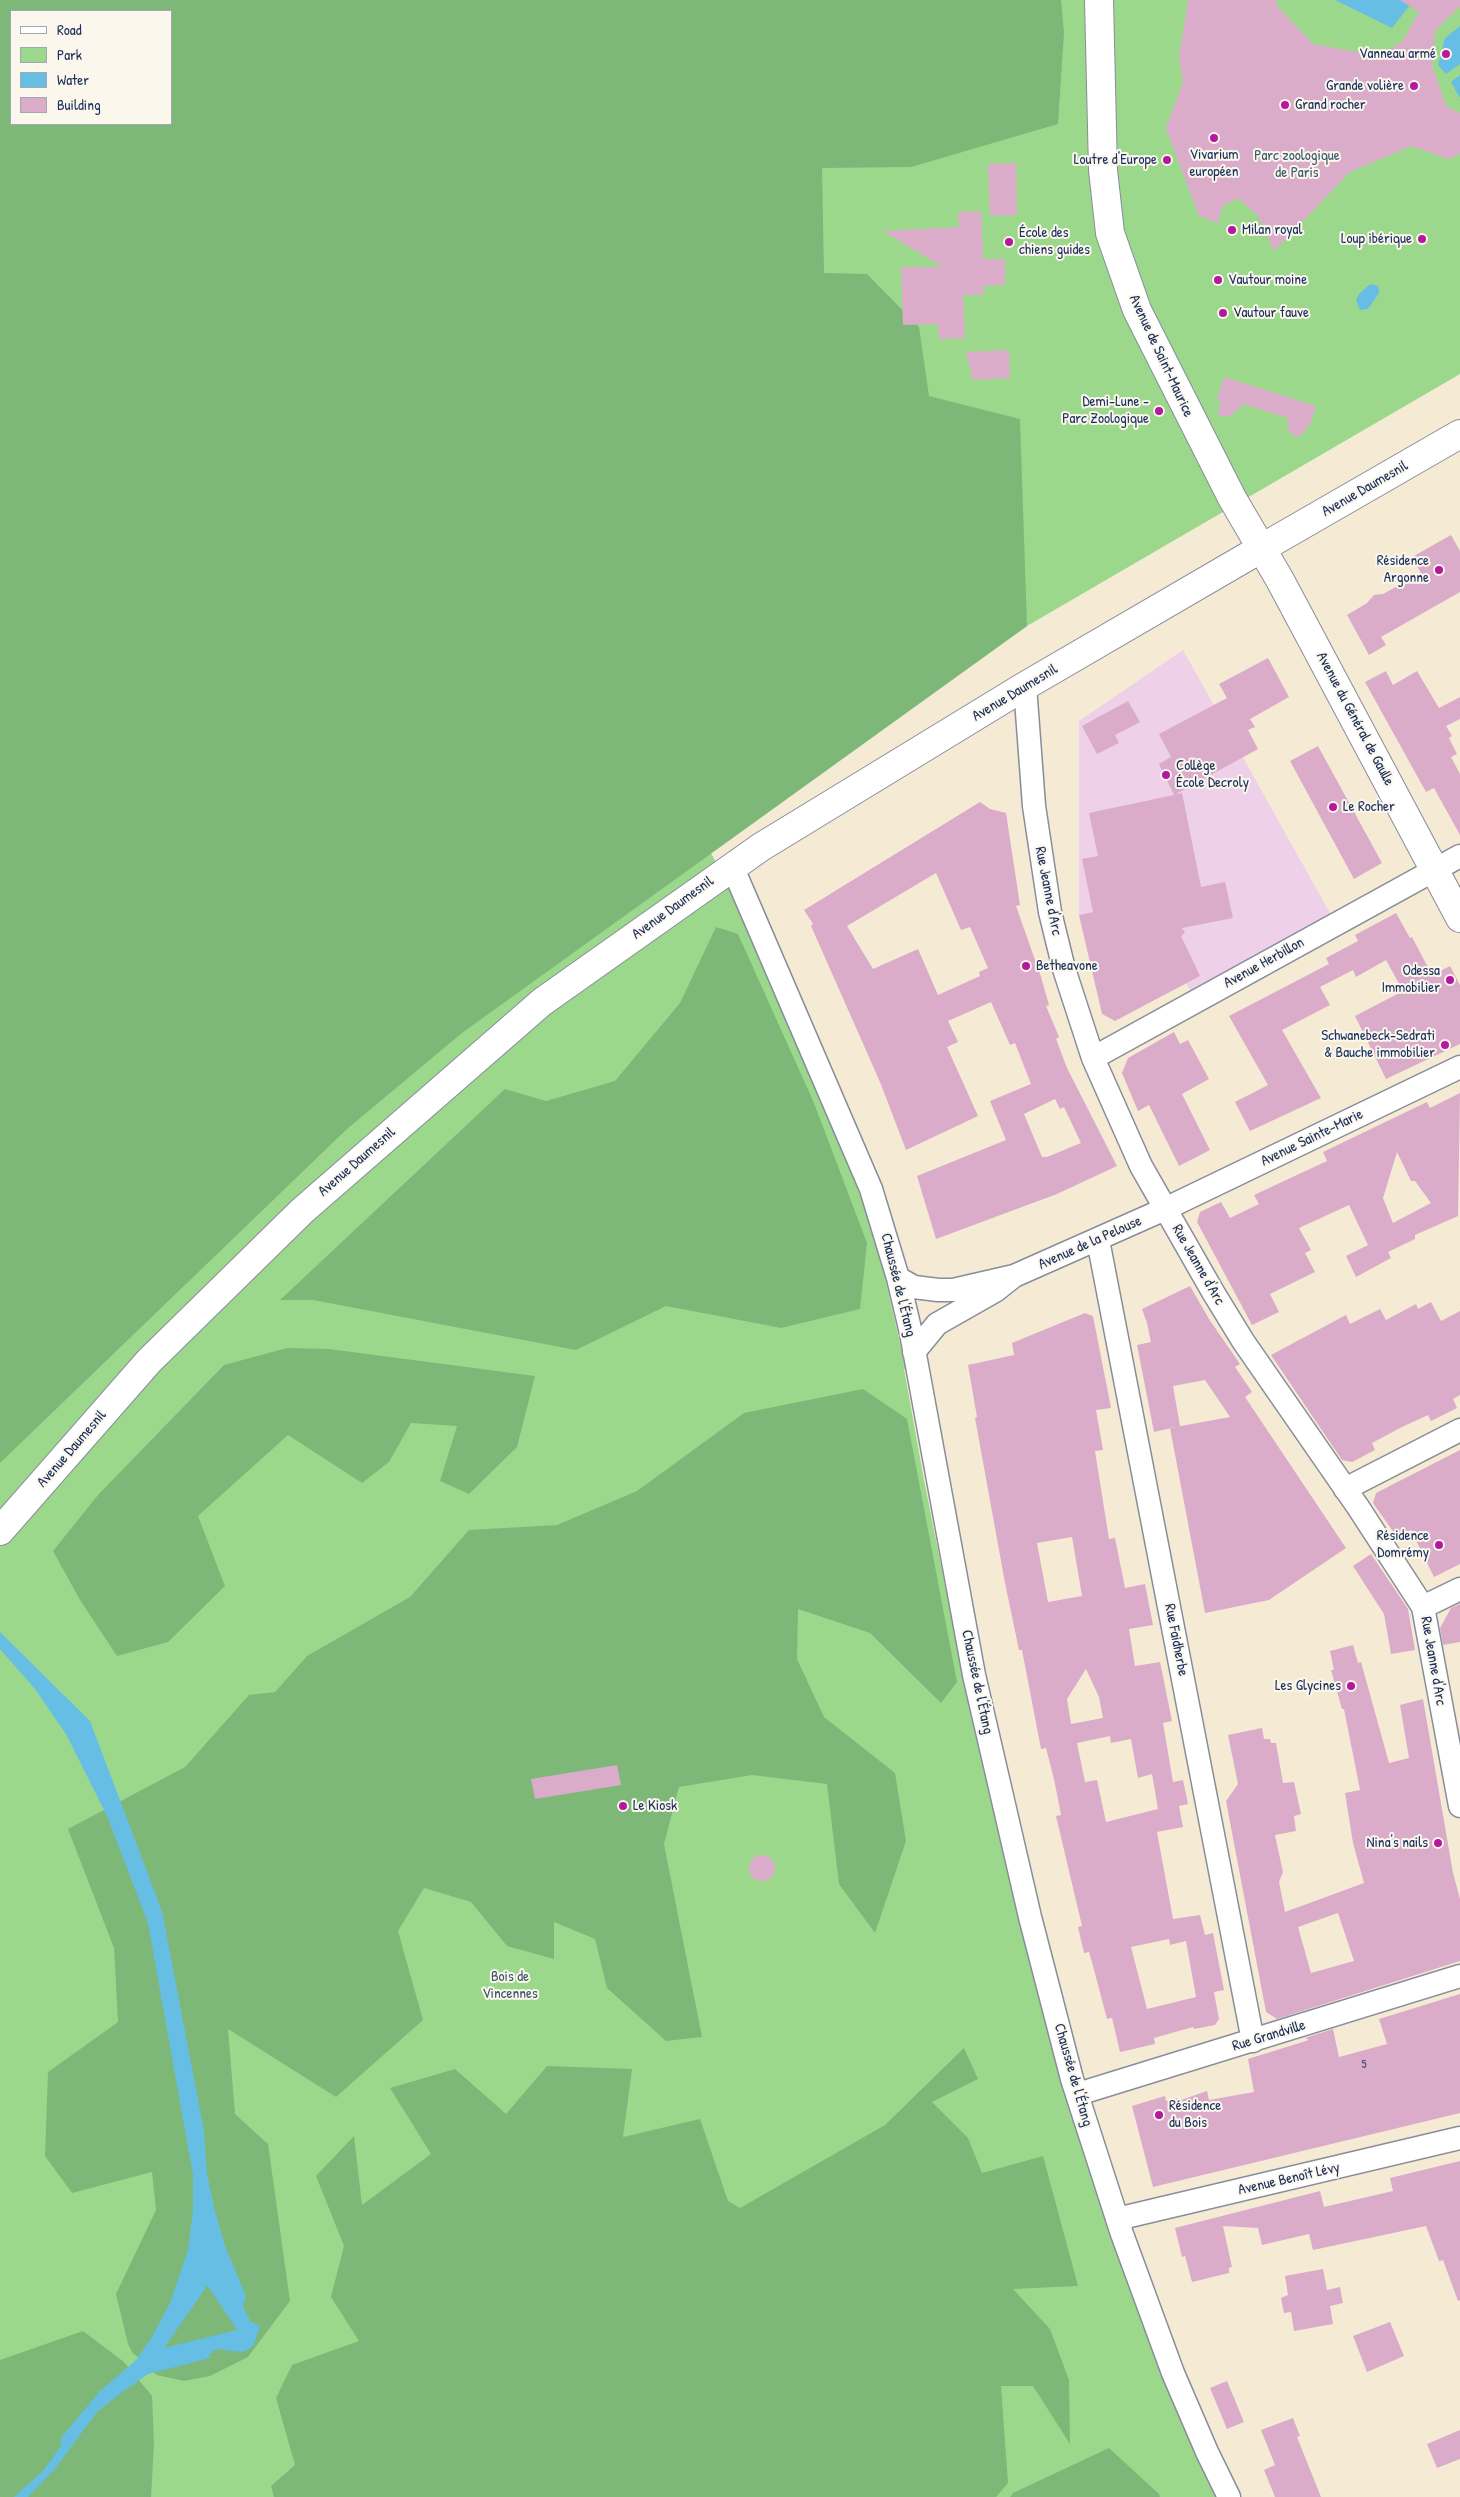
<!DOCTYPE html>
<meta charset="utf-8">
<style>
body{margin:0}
#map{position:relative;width:1460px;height:2497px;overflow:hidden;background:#f5ebd5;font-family:"Patrick Hand",sans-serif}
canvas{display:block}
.legend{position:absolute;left:10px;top:10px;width:162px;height:115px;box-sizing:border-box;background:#fbf7ec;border:1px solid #a1a7b3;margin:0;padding:6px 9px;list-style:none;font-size:15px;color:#1b2f5e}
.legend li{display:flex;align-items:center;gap:10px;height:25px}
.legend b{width:25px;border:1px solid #a1a7b3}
</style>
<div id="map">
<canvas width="1460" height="2497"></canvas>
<ul class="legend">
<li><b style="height:6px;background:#fff"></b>Road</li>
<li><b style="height:14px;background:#9cd88c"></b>Park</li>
<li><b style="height:14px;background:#67bee4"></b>Water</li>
<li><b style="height:14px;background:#dbabca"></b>Building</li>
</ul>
</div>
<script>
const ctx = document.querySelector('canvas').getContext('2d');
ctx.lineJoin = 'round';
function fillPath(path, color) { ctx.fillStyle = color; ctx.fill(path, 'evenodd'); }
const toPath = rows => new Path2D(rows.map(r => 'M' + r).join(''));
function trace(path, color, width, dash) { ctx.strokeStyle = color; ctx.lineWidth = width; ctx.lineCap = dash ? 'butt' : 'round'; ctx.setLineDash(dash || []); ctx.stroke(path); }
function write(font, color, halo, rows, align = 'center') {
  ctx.font = font + ' "Patrick Hand",sans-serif'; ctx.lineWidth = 4; ctx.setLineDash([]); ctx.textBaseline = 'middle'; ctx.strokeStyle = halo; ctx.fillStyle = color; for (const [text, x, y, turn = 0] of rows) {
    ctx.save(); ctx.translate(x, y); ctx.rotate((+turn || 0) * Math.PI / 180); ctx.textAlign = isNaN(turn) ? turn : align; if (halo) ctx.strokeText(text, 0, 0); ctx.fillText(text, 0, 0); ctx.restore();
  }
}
const built = toPath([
 [1183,650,1335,922,1194,998,1142,901,1079,915,1079,721]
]);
const green = toPath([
 [0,0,1460,0,1460,374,1027,626,711,853,742,911,857,1181,877,1243,906,1369,904,1369,924,1480,971,1716,1040,2002,1069,2100,1158,2363,1182,2425,1217,2497,0,2497],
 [11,11,171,11,171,124,11,124]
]);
const forest = toPath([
 [0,0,1061,0,1064,33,1058,124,911,167,822,168,824,273,867,274,919,327,929,396,1020,419,1027,626,462,1033,347,1129,0,1463],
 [11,11,171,11,171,124,11,124],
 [716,927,738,934,814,1103,867,1243,860,1309,781,1328,666,1306,576,1350,313,1300,280,1300,505,1089,546,1101,615,1081,680,1003],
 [287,1348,329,1349,535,1376,517,1447,469,1494,440,1481,457,1426,411,1423,389,1462,362,1483,288,1435,198,1516,225,1586,168,1642,117,1656,80,1600,53,1551,98,1495,224,1365],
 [863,1389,907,1419,957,1682,941,1703,870,1633,798,1609,797,1659,824,1717,895,1773,906,1841,875,1933,839,1884,827,1784,752,1775,679,1787,664,1844,702,2037,666,2041,607,1988,595,1939,554,1922,554,1959,507,1946,471,1902,424,1888,398,1931,423,2020,336,2097,228,2029,235,2114,268,2144,290,2301,248,2357,210,2376,184,2381,157,2375,132,2352,128,2344,116,2294,156,2210,152,2172,72,2193,45,2156,48,2072,118,2022,114,1948,68,1829,185,1767,249,1695,275,1692,307,1656,410,1597,469,1530,557,1525,637,1491,744,1413],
 [964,2048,978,2079,932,2102,968,2138,982,2173,1043,2156,1078,2286,1013,2289,1050,2329,1069,2380,1070,2444,1033,2386,1001,2386,1008,2483,996,2497,274,2497,271,2486,295,2465,276,2398,292,2365,359,2341,331,2297,344,2246,316,2176,354,2136,362,2205,431,2154,390,2088,455,2069,506,2114,547,2066,632,2069,623,2137,700,2119,728,2201,740,2208,885,2125],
 [83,2331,124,2362,152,2396,154,2444,151,2497,0,2497,0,2360],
 [1109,2448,1159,2494,1160,2497,1010,2497,1013,2493]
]);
const water = toPath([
 [1335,0,1401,0,1410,5,1392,28],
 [1460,26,1460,64,1446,74,1438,65,1445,38],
 [1460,75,1460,98,1451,82],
 [1370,284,1378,286,1379,293,1368,309,1360,310,1356,300,1359,294],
 [0,1632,90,1721,162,1911,204,2131,207,2174,215,2211,225,2246,246,2296,243,2307,251,2322,260,2326,254,2345,246,2351,240,2352,217,2349,209,2354,210,2358,148,2374,121,2393,97,2412,54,2470,28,2497,14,2497,43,2471,61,2446,61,2438,100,2391,136,2360,152,2337,170,2303,188,2250,193,2210,193,2175,148,1923,107,1816,66,1734,35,1689,0,1649],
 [208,2286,237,2330,164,2348,207,2286]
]);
const building = toPath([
 [1188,0,1276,0,1278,7,1313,44,1379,56,1402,42,1419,12,1400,0,1460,0,1460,6,1435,31,1432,65,1446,106,1460,113,1460,154,1448,159,1411,146,1350,172,1274,251,1258,216,1238,198,1222,207,1218,223,1199,216,1166,128,1183,82,1179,57],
 [1016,163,1017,215,990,216,988,164],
 [981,211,983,259,1005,259,1005,285,983,286,984,295,963,295,965,338,939,339,938,324,903,325,901,267,943,267,883,231,959,227,958,212],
 [1009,350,1010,378,973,380,966,352],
 [1224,377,1316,406,1309,427,1307,427,1301,436,1295,436,1288,431,1288,418,1244,404,1230,416,1218,416,1221,401,1217,400],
 [1451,535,1460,551,1460,592,1381,637,1386,645,1369,655,1347,615,1367,603,1374,595,1383,594,1421,573,1412,557],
 [1268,658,1289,697,1250,719,1255,727,1248,730,1258,749,1176,794,1182,793,1201,887,1225,882,1233,918,1182,928,1185,933,1181,936,1200,976,1115,1021,1102,1014,1079,915,1093,912,1082,859,1098,856,1089,813,1174,795,1159,764,1171,757,1159,734,1227,698,1219,684],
 [1386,671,1393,685,1417,671,1439,708,1460,697,1460,719,1446,726,1452,736,1449,738,1457,754,1451,757,1460,774,1460,835,1434,788,1426,792,1365,682],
 [1128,701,1140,722,1115,735,1119,743,1097,754,1082,726],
 [1318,746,1382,863,1354,879,1290,761],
 [980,802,990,809,1006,813,1020,905,1016,906,1041,977,1049,1005,1046,1006,1059,1037,1056,1039,1067,1068,1117,1166,1057,1194,936,1239,917,1176,1006,1140,990,1101,1031,1084,1015,1043,1010,1045,991,1002,948,1021,958,1042,947,1047,978,1116,906,1150,880,1082,811,926,813,924,804,910],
 [936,873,961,930,970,927,988,968,979,972,980,976,938,995,918,949,873,969,847,926],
 [1055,1099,1060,1109,1064,1107,1081,1143,1047,1157,1042,1157,1024,1114],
 [1396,913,1410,938,1412,937,1432,975,1450,966,1460,985,1460,1044,1386,1079,1355,1016,1403,991,1386,960,1356,977,1353,970,1320,987,1330,1005,1282,1030,1321,1098,1250,1131,1235,1102,1268,1085,1229,1016,1329,964,1326,958,1358,941,1355,935],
 [1174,1032,1180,1044,1188,1040,1209,1079,1182,1094,1210,1150,1179,1166,1149,1105,1138,1111,1122,1073,1128,1058],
 [1460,1093,1458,1216,1415,1235,1415,1239,1388,1252,1391,1258,1356,1277,1346,1256,1368,1245,1349,1205,1299,1228,1311,1250,1305,1253,1315,1272,1270,1294,1279,1312,1252,1325,1197,1222,1200,1212,1221,1202,1230,1218,1259,1204,1254,1195,1327,1161,1323,1152,1427,1102,1430,1108],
 [1397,1152,1411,1181,1415,1181,1431,1203,1393,1223,1383,1198],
 [1190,1286,1209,1319,1240,1364,1235,1367,1252,1392,1245,1397,1346,1548,1269,1600,1205,1613,1170,1428,1230,1417,1205,1380,1173,1386,1180,1426,1154,1432,1137,1345,1151,1342,1147,1323,1142,1309],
 [1431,1302,1441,1321,1460,1311,1460,1395,1453,1399,1457,1408,1431,1421,1428,1415,1402,1427,1372,1443,1375,1450,1352,1462,1342,1460,1271,1355,1346,1315,1350,1324,1380,1309,1386,1320,1416,1304,1418,1309],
 [1085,1313,1093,1316,1111,1408,1096,1410,1103,1450,1095,1451,1109,1539,1115,1538,1125,1588,1145,1584,1153,1625,1129,1629,1135,1666,1160,1662,1172,1721,1163,1723,1173,1782,1183,1780,1188,1804,1179,1806,1183,1827,1157,1832,1173,1919,1200,1915,1205,1935,1213,1933,1224,1990,1214,1992,1219,2019,1215,2025,1194,2029,1193,2027,1154,2038,1155,2044,1120,2052,1112,2018,1107,2019,1093,1966,1089,1952,1084,1953,1078,1927,1082,1926,1056,1816,1061,1815,1054,1779,1046,1748,1041,1749,1022,1650,1019,1650,1005,1583,975,1418,977,1417,968,1365,1014,1355,1012,1343],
 [1072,1537,1082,1596,1048,1602,1037,1543],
 [1086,1669,1099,1697,1103,1718,1071,1724,1067,1699],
 [1110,1736,1111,1743,1131,1739,1138,1778,1152,1774,1158,1809,1106,1822,1097,1780,1085,1782,1077,1743],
 [1169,1939,1170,1945,1186,1941,1196,1997,1147,2009,1131,1947],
 [1460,1450,1460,1564,1434,1577,1411,1530,1397,1537,1373,1503,1376,1493],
 [1371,1554,1408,1609,1415,1650,1391,1654,1384,1614,1353,1566],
 [1460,1604,1460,1642,1443,1645,1440,1628,1451,1608],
 [1353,1645,1358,1663,1361,1662,1389,1763,1409,1758,1400,1705,1423,1699,1453,1873,1460,1899,1460,1961,1277,2019,1266,2012,1226,1801,1238,1784,1228,1735,1262,1728,1264,1739,1270,1739,1271,1743,1276,1743,1283,1783,1294,1782,1301,1814,1294,1816,1296,1831,1275,1835,1283,1872,1279,1882,1285,1912,1364,1883,1353,1843,1345,1793,1360,1790,1344,1709,1342,1709,1331,1670,1334,1670,1330,1651],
 [1338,1913,1354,1961,1311,1973,1298,1927],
 [617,1765,621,1785,535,1799,531,1779],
 '749 1868a13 13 0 1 1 26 0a13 13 0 1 1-26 0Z',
 [1460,1994,1460,2113,1153,2187,1132,2106,1165,2096,1166,2101,1177,2098,1178,2101,1207,2091,1209,2100,1254,2092,1248,2059,1309,2040,1305,2038,1333,2029,1339,2057,1387,2044,1379,2019],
 [1460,2161,1460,2300,1458,2301,1443,2260,1439,2261,1426,2226,1313,2250,1309,2234,1262,2245,1258,2228,1223,2226,1232,2267,1229,2268,1229,2273,1192,2282,1185,2256,1182,2257,1175,2228,1320,2191,1324,2207,1393,2191,1390,2178],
 [1323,2269,1327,2290,1340,2287,1343,2303,1330,2306,1333,2324,1294,2331,1291,2312,1284,2313,1281,2298,1288,2295,1285,2276],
 [1390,2322,1404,2356,1367,2372,1353,2336],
 [1227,2381,1244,2422,1227,2429,1210,2388],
 [1293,2418,1300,2436,1297,2437,1321,2497,1275,2497,1264,2470,1275,2465,1261,2430],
 [1460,2430,1460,2459,1437,2468,1427,2444]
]);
const minor = toPath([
 [1025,686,1034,806,1050,912,1064,969,1093,1058,1141,1166,1213,1292,1243,1341,1358,1507,1423,1607,1460,1806],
 [732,866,871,1189,898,1278,911,1333,974,1675,1030,1917,1072,2079,1122,2234,1173,2373,1207,2452,1229,2497],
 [1093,1058,1460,856],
 [1098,1240,1253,2041],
 [1014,1276,1165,1209,1460,1067],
 [898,1278,914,1287,938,1290,953,1290,1014,1276,995,1291,937,1324,914,1352],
 [1345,1489,1460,1430],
 [1423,1607,1460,1589],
 [1078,2094,1460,1976],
 [1117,2219,1460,2138]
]);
const tertiary = toPath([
 [0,1531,149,1361,302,1211,542,1002,761,847,1025,686,1262,548]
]);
const secondary = toPath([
 [1099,0,1103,170,1110,233,1137,310,1232,498,1280,580,1460,918],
 [1262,548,1460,434]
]);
const markers = [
 [1446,54,5,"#b5179e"],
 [1414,86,5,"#b5179e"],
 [1285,105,5,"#b5179e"],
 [1214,138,5,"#b5179e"],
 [1167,160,5,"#b5179e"],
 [1232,230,5,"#b5179e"],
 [1422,239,5,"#b5179e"],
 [1009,242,5,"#b5179e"],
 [1218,280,5,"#b5179e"],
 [1223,313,5,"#b5179e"],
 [1159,411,5,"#b5179e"],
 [1439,570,5,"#b5179e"],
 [1166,775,5,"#b5179e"],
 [1333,807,5,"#b5179e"],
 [1026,966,5,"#b5179e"],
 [1450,980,5,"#b5179e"],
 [1445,1045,5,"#b5179e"],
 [1439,1545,5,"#b5179e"],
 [1351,1686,5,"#b5179e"],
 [623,1806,5,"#b5179e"],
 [1438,1843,5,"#b5179e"],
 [1159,2115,5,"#b5179e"]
];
const numberNames = [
 ["5",1364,2065]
];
const poiNames = [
 ["Vanneau armé",1436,54],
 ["Grande volière",1404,86],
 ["Grand rocher",1295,105,"left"],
 ["Vivarium",1214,155,"center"],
 ["européen",1214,172,"center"],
 ["Loutre d'Europe",1157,160],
 ["Milan royal",1242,230,"left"],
 ["École des",1019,233,"left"],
 ["chiens guides",1019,250,"left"],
 ["Loup ibérique",1412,239],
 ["Vautour moine",1228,280,"left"],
 ["Vautour fauve",1233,313,"left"],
 ["Demi-Lune -",1149,402],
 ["Parc Zoologique",1149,419],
 ["Résidence",1429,561],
 ["Argonne",1429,578],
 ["Collège",1176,766,"left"],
 ["École Decroly",1176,783,"left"],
 ["Le Rocher",1343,807,"left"],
 ["Betheavone",1036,966,"left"],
 ["Odessa",1440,971],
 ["Immobilier",1440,988],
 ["Schwanebeck-Sedrati",1435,1036],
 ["& Bauche immobilier",1435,1053],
 ["Résidence",1429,1536],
 ["Domrémy",1429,1553],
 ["Les Glycines",1341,1686],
 ["Le Kiosk",633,1806,"left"],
 ["Nina's nails",1428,1843],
 ["Résidence",1169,2106,"left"],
 ["du Bois",1169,2123,"left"]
];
const parkNames = [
 ["Parc zoologique",1297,156],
 ["de Paris",1297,173],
 ["Bois de",510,1977],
 ["Vincennes",510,1994]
];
const streetNames = [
 ["Avenue de Saint-Maurice",1161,356,65],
 ["Avenue Daumesnil",1365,489,-30],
 ["Avenue Daumesnil",1015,693,-31],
 ["Avenue du Général de Gaulle",1355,719,62],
 ["Rue Jeanne d'Arc",1048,891,79],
 ["Avenue Daumesnil",673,908,-36],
 ["Avenue Herbillon",1264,963,-29],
 ["Avenue Sainte-Marie",1312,1138,-26],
 ["Avenue Daumesnil",357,1162,-41],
 ["Avenue de la Pelouse",1090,1243,-24],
 ["Rue Jeanne d'Arc",1198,1265,60],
 ["Chaussée de l'Étang",898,1285,76],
 ["Avenue Daumesnil",72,1449,-49],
 ["Rue Faidherbe",1176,1640,79],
 ["Rue Jeanne d'Arc",1433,1661,80],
 ["Chaussée de l'Étang",977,1682,78],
 ["Rue Grandville",1269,2036,-17],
 ["Chaussée de l'Étang",1073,2075,74],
 ["Avenue Benoît Lévy",1289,2179,-13]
];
fillPath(built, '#eed0e8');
fillPath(green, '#9cd88c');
fillPath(forest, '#7db878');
fillPath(water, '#67bee4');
fillPath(building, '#dbabca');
trace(minor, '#888d9a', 25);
trace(tertiary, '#888d9a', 30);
trace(secondary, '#888d9a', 30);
trace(minor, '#fff', 22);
trace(tertiary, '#fff', 28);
trace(secondary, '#fff', 28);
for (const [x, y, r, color] of markers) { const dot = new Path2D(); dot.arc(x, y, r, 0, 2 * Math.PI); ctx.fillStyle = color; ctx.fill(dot); trace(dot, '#fbf7ec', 2); }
write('12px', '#4b4e79', null, numberNames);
write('15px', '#1b2f5e', '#fbf7ec', poiNames, 'right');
write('15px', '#3b596a', '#fbf7ec', parkNames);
write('15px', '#1b2f5e', '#fbf7ec', streetNames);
</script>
